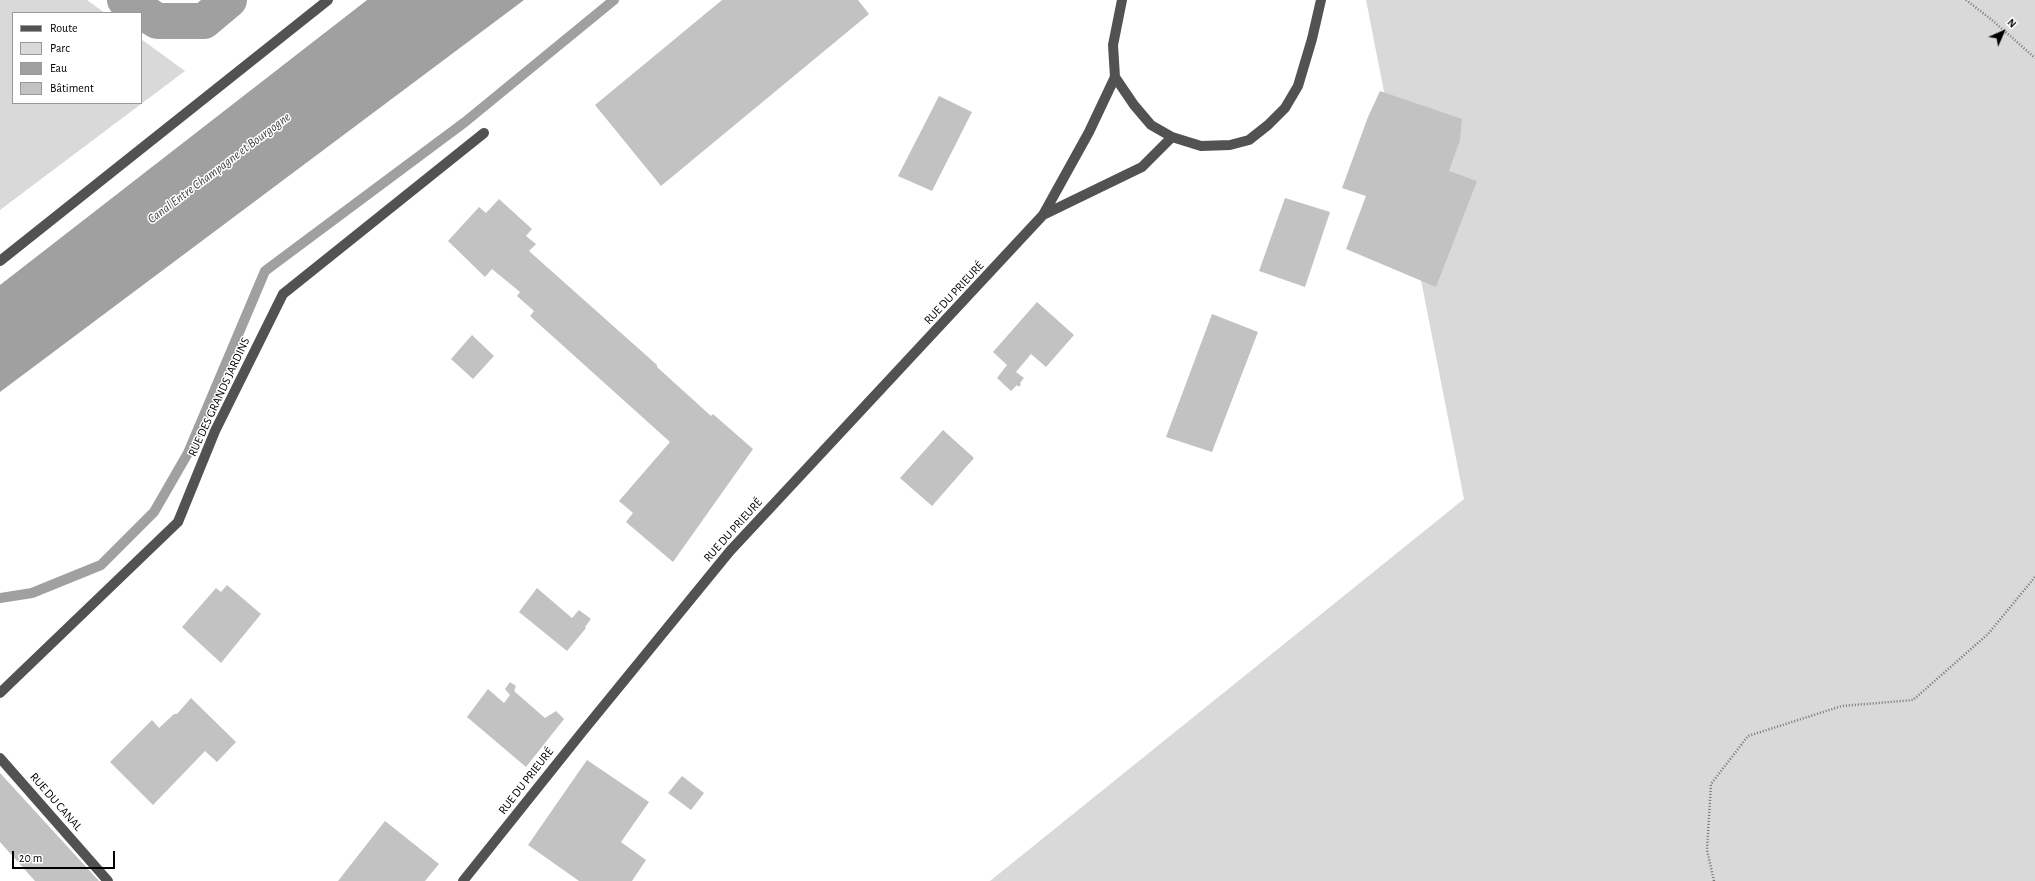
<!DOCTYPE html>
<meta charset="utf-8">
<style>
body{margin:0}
#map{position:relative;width:2035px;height:881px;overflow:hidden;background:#fff;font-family:"Alegreya Sans",sans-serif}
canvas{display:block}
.legend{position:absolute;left:12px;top:12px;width:130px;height:92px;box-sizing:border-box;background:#fff;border:1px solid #999;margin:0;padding:5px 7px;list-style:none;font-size:12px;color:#000}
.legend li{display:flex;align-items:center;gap:8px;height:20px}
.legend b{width:20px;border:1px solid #999}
.north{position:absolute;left:1983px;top:12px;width:40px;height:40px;-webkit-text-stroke:3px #fff;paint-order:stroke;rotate:45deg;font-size:11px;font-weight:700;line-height:16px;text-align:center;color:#000}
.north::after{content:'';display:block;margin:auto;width:14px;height:18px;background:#000;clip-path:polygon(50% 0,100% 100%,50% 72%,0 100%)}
.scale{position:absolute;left:12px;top:851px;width:103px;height:18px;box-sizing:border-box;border:2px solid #000;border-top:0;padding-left:5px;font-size:12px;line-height:14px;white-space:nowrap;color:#000;-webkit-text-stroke:3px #fff;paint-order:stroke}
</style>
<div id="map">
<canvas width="2035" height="881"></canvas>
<ul class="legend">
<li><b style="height:5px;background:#525252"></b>Route</li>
<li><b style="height:11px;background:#d9d9d9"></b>Parc</li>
<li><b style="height:11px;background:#a0a0a0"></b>Eau</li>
<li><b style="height:11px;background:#c2c2c2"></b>Bâtiment</li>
</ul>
<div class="north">N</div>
<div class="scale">20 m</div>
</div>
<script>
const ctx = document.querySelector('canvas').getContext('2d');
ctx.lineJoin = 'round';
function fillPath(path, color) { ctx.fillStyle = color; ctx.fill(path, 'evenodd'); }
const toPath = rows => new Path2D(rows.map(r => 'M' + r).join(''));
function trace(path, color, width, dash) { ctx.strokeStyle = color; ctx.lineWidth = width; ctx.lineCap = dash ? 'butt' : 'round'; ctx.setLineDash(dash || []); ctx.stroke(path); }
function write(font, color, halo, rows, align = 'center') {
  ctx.font = font + ' "Alegreya Sans",sans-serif'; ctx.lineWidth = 3; ctx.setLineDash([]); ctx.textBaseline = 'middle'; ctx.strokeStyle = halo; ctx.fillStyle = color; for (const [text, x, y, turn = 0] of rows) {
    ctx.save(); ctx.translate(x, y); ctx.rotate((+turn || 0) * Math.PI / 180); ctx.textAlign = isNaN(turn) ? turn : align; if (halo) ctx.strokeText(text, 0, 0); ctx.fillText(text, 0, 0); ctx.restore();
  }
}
const green = toPath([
 [0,0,87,0,105,13,13,13,13,103,141,103,141,39,185,71,0,210],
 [1366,0,2035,0,2035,881,990,881,1464,499]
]);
const water = toPath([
 [367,0,524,0,0,392,0,285]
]);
const stream = toPath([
 [0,598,32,593,101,565,154,512,188,453,265,271,465,122,614,0]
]);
const canal = toPath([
 [125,0,157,21,204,21,229,0]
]);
const building = toPath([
 [722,0,858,0,869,14,661,186,595,105],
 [1380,91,1462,119,1460,140,1449,171,1477,181,1436,287,1346,249,1366,196,1342,188,1368,117],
 [939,96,972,112,932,191,898,176],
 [1285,198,1330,212,1305,287,1259,271],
 [499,199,532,229,526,236,536,244,529,251,657,365,657,367,711,416,713,414,753,449,673,562,626,522,633,513,619,501,670,442,530,316,534,311,517,296,520,292,492,269,485,277,448,241,479,207,486,213],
 [1037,302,1074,335,1046,367,1031,354,1016,372,1024,378,1020,383,1021,384,1019,387,1017,385,1011,391,997,378,1007,365,993,352],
 [1212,314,1258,332,1212,452,1166,437],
 [472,335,494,356,473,379,451,359],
 [943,430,974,458,932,506,900,478],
 [227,585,261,614,221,663,182,627,216,588,221,592],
 [537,588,572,618,579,610,591,619,585,627,586,628,567,651,519,612],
 [510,682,516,686,514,691,545,718,556,711,564,719,526,767,467,717,488,689,504,703,510,695,505,689],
 [191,698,236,742,217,762,205,751,153,805,110,762,152,720,159,728,174,714,177,714],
 [587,760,649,802,621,842,646,860,632,881,579,881,528,845],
 [0,773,99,881,35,881,0,842],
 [682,776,704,793,691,810,668,793],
 [385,821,439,864,425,881,338,881]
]);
const path = toPath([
 [1966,0,1992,20,2035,58],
 [1714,881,1707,850,1711,784,1748,736,1842,706,1913,700,1988,634,2035,577]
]);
const minor = toPath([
 [1122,0,1113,45,1115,77,1134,105,1151,125,1172,137,1201,146,1230,145,1249,140,1268,125,1285,108,1298,86,1312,39,1321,0],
 [1043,215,1142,167,1172,137],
 [0,261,328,0],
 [0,693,178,522,215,431,283,294,484,133],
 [0,758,108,881],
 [463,881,583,731,730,551,1043,215,1089,132,1115,77]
]);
const streetNames = [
 ["RUE DU PRIEURÉ",954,293,-47],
 ["RUE DES GRANDS JARDINS",219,397,-65],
 ["RUE DU PRIEURÉ",733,530,-48],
 ["RUE DU PRIEURÉ",526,781,-52],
 ["RUE DU CANAL",56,802,49]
];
const waterNames = [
 ["Canal Entre Champagne et Bourgogne",219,168,-37]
];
fillPath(green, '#d9d9d9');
fillPath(water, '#a0a0a0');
trace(stream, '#a0a0a0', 10);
trace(canal, '#a0a0a0', 36);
fillPath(building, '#c2c2c2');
trace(path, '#747474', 2.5, [1, 2]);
trace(minor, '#525252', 10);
write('12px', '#000', '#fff', streetNames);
write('italic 13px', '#414141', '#fff', waterNames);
</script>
